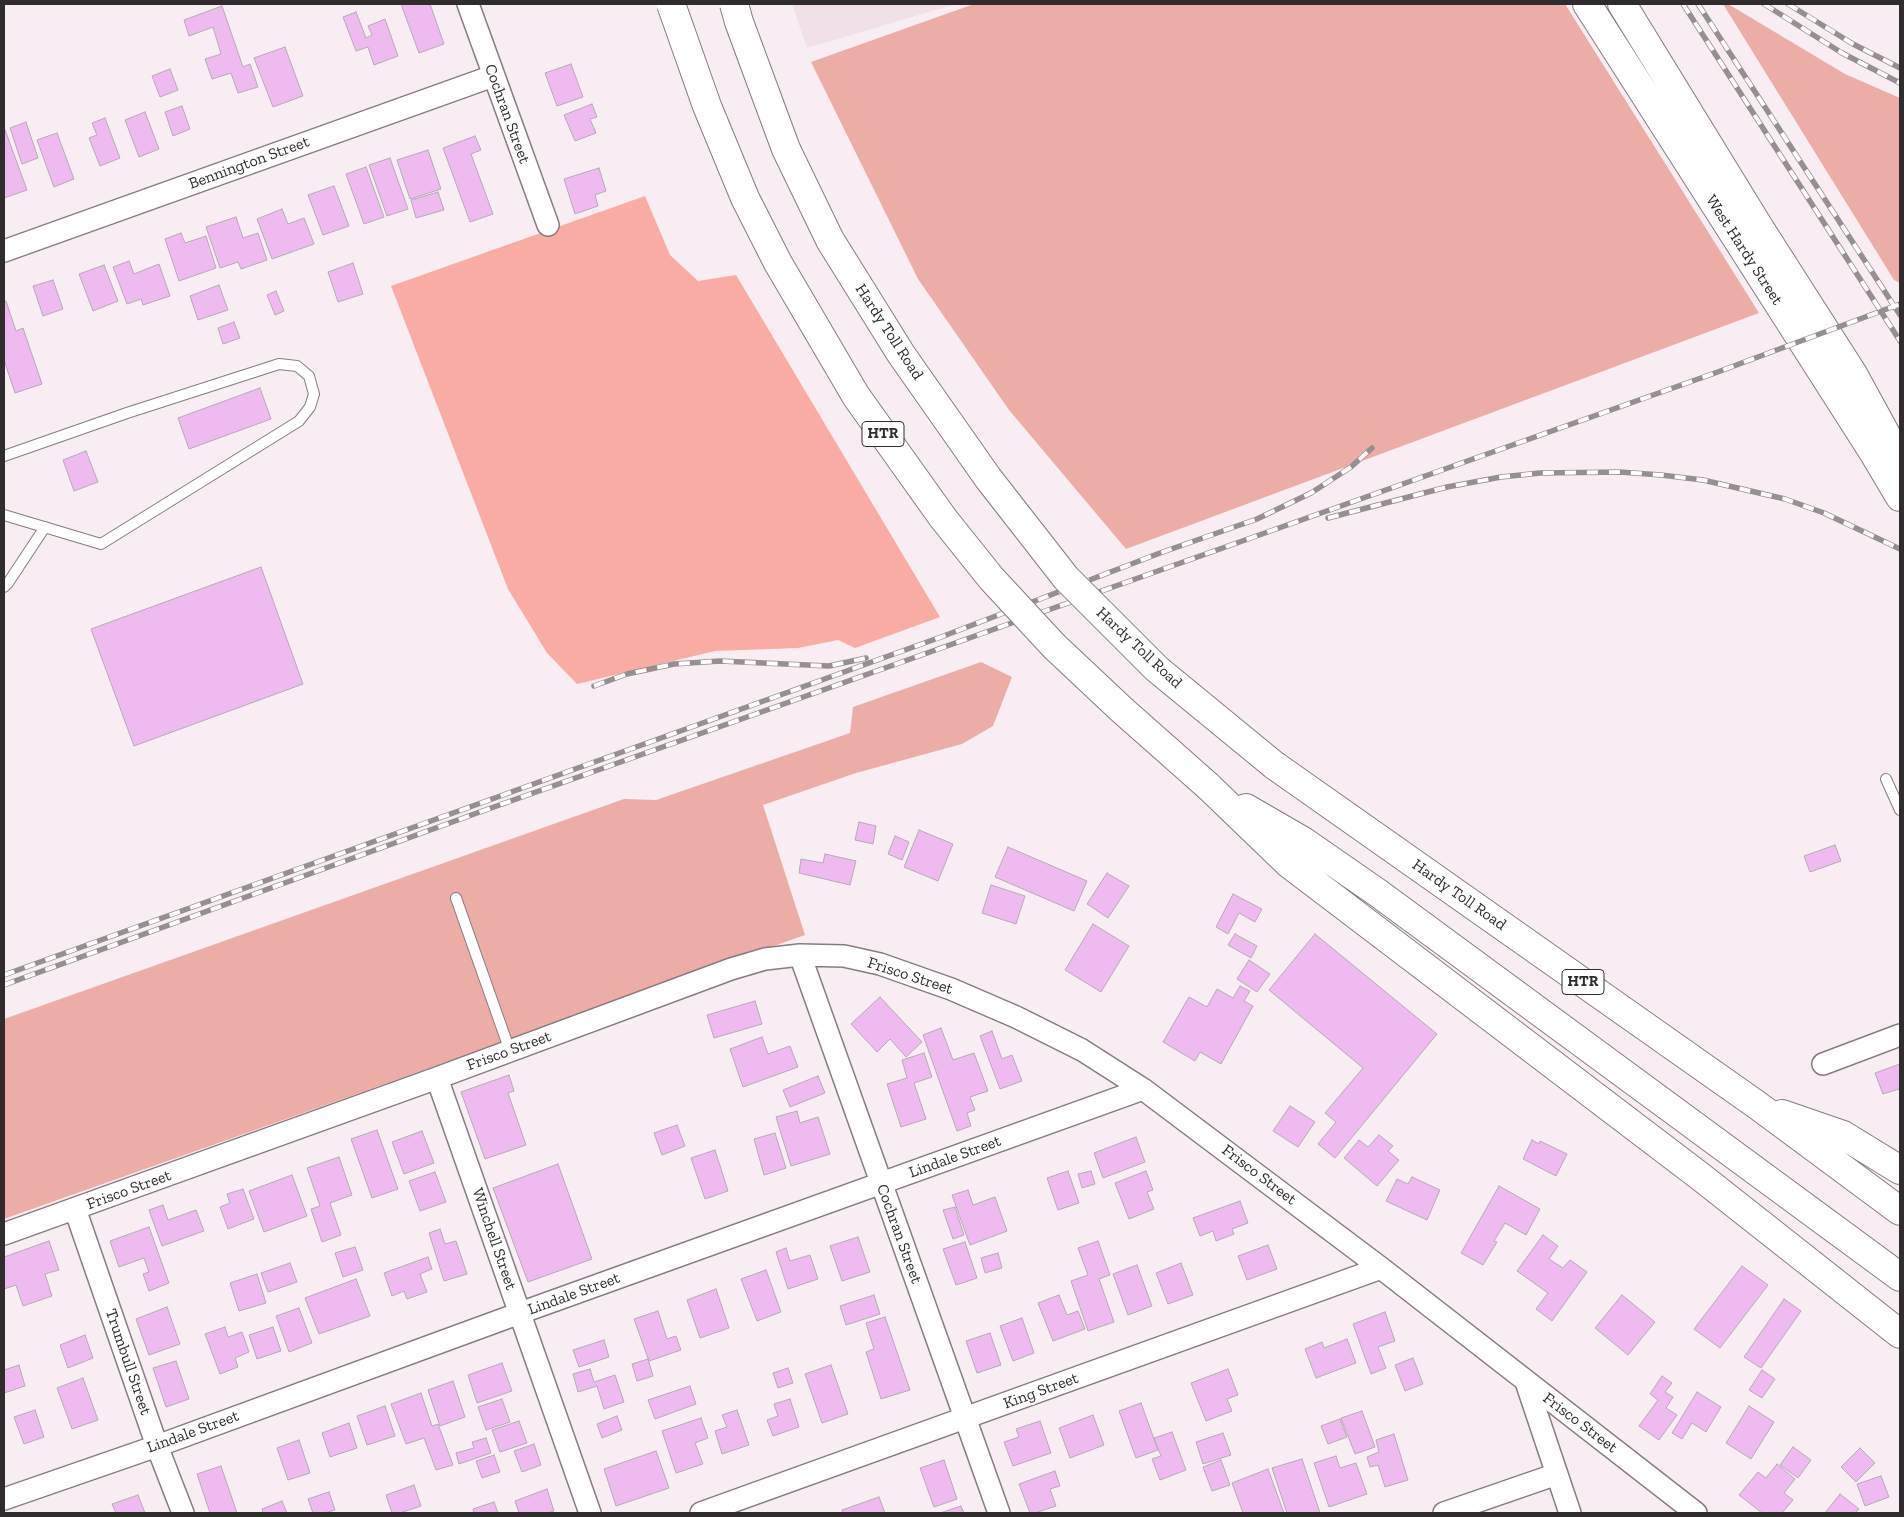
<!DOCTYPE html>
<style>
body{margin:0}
#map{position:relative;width:1904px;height:1517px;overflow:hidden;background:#f8edf2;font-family:"Zilla Slab",serif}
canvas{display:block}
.frame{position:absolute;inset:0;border:5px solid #302c2e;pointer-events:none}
</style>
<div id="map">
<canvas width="1904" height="1517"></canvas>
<div class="frame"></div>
</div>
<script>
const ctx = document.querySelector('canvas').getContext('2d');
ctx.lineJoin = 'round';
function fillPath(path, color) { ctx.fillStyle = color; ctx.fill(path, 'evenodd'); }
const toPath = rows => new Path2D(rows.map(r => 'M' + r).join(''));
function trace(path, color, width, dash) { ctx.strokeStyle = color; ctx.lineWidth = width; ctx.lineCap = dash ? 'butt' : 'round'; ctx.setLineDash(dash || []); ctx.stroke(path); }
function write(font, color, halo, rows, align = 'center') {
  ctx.font = font + ' "Zilla Slab",serif'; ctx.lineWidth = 4.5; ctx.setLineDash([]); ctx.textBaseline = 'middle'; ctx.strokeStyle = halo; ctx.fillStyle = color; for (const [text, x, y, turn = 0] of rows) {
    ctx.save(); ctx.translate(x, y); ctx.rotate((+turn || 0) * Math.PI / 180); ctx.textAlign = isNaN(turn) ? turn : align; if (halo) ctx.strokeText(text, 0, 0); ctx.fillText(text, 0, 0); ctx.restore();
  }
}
const built = toPath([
 [792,4,956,4,807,48]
]);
const green = toPath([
 [974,4,1565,4,1759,313,1126,549,1009,410,918,279,811,62],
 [1723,4,1728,4,1845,74,1900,98,1900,283,1894,280],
 [981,662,1012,677,993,726,962,744,856,773,763,805,805,935,4,1219,4,1019,624,799,656,800,850,733,853,707]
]);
const forest = toPath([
 [645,196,670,255,698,281,736,275,940,617,855,648,838,640,798,648,715,651,577,684,547,653,508,589,391,286]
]);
const building = toPath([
 [401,4,430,4,444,44,419,53,401,4],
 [222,6,243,67,250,64,258,87,238,93,231,73,212,79,205,59,221,54,213,27,189,36,184,20,222,6],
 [356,12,366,38,372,35,368,26,385,19,398,56,374,65,368,47,356,51,343,17,356,12],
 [285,47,303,96,273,107,254,58,285,47],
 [571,64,583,97,557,106,545,73,571,64],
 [170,69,178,90,160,97,152,76,170,69],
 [592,104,597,117,590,119,596,133,575,141,564,115,592,104],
 [182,106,190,129,173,136,165,112,182,106],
 [145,112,159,149,139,157,125,120,145,112],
 [105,118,120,158,100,166,89,138,97,135,92,123,105,118],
 [26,122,38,158,22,164,10,128,26,122],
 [4,127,27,190,4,198,4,127],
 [57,133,74,179,54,187,37,140,57,133],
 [475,136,481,150,471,154,493,214,470,222,443,148,475,136],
 [428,150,441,189,410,199,397,160,428,150],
 [390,158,408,209,387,216,369,165,390,158],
 [366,167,384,217,364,224,346,174,366,167],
 [599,168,606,191,595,195,598,206,575,214,564,179,599,168],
 [334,186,349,226,323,235,308,195,334,186],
 [438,192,444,210,416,218,411,200,438,192],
 [282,209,288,224,304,218,314,244,272,259,257,219,282,209],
 [236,217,243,238,258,233,267,260,241,269,238,262,220,268,206,227,236,217],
 [181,233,185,243,206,236,216,268,179,281,165,239,181,233],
 [129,261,134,274,159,264,170,296,143,305,141,299,127,304,113,267,129,261],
 [353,263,363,294,338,302,328,272,353,263],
 [104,265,118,301,93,311,79,274,104,265],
 [53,280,63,309,43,316,33,286,53,280],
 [219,285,228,310,198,320,190,296,219,285],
 [276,291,284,311,275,315,267,295,276,291],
 [4,301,6,301,16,331,23,328,42,384,15,393,4,360,4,301],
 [234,322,240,338,223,344,218,328,234,322],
 [260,388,271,419,189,449,178,418,260,388],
 [86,451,98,482,74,491,63,460,86,451],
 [261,567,303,684,134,746,91,629,261,567],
 [859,822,876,826,873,844,855,840,859,822],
 [919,830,953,844,938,881,904,867,919,830],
 [895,836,909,842,902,860,888,854,895,836],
 [1835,845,1841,861,1810,872,1804,856,1835,845],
 [1008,847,1087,881,1074,911,995,877,1008,847],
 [825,854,856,861,850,885,799,873,801,859,823,863,825,854],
 [1107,873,1129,886,1108,918,1087,904,1107,873],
 [991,885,1025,896,1016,924,982,913,991,885],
 [1233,894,1262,909,1255,922,1239,913,1228,934,1216,927,1233,894],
 [1093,924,1129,946,1101,992,1065,970,1093,924],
 [1235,934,1257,946,1251,958,1228,945,1235,934],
 [1315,934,1437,1034,1335,1158,1318,1144,1336,1122,1325,1113,1363,1068,1269,990,1315,934],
 [1249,960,1270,974,1257,992,1237,979,1249,960],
 [1240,986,1250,991,1244,1001,1253,1006,1221,1064,1200,1052,1195,1061,1163,1042,1189,997,1207,1007,1217,989,1233,998,1240,986],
 [880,997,922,1042,906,1057,890,1039,877,1052,851,1024,880,997],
 [755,1001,762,1024,714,1038,707,1015,755,1001],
 [941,1028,953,1060,974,1053,988,1091,970,1097,975,1110,967,1113,971,1126,957,1131,923,1035,941,1028],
 [992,1031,1002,1059,1012,1055,1022,1081,1000,1089,980,1036,992,1031],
 [762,1037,768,1054,790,1046,798,1067,743,1087,730,1049,762,1037],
 [924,1053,932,1077,914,1083,926,1119,901,1127,887,1084,907,1078,902,1060,924,1053],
 [1900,1064,1900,1093,1899,1089,1883,1094,1875,1073,1900,1064],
 [509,1075,514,1091,508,1093,526,1145,485,1159,461,1092,509,1075],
 [818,1076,825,1093,790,1107,783,1090,818,1076],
 [1290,1106,1315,1122,1298,1147,1273,1131,1290,1106],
 [797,1111,800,1123,818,1117,830,1154,791,1166,776,1117,797,1111],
 [677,1125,685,1146,662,1155,654,1133,677,1125],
 [377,1130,398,1189,372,1198,351,1139,377,1130],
 [422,1131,434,1163,404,1174,392,1142,422,1131],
 [775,1133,786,1168,764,1175,754,1139,775,1133],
 [1379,1135,1393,1146,1388,1151,1399,1160,1377,1186,1344,1158,1359,1140,1368,1147,1379,1135],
 [1136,1137,1145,1162,1103,1178,1094,1153,1136,1137],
 [1532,1140,1539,1144,1540,1141,1567,1154,1556,1176,1523,1159,1532,1140],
 [715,1150,728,1191,705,1199,691,1158,715,1150],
 [339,1157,352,1195,330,1203,341,1235,322,1242,311,1209,320,1206,307,1168,339,1157],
 [558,1164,592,1259,528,1282,493,1188,558,1164],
 [1068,1171,1079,1203,1058,1210,1047,1178,1068,1171],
 [1091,1171,1095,1184,1082,1188,1078,1174,1091,1171],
 [1146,1171,1153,1190,1147,1192,1154,1209,1129,1219,1115,1183,1146,1171],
 [435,1172,446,1202,420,1211,409,1181,435,1172],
 [292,1175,307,1216,264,1232,249,1191,292,1175],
 [1412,1177,1440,1190,1427,1220,1386,1201,1397,1179,1408,1184,1412,1177],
 [1499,1186,1540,1209,1526,1235,1505,1223,1494,1241,1497,1242,1483,1265,1461,1253,1499,1186],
 [243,1189,254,1219,228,1229,220,1207,230,1203,227,1194,243,1189],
 [968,1190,973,1205,995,1197,1007,1231,970,1245,952,1195,968,1190],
 [1240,1201,1248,1223,1232,1229,1234,1234,1216,1241,1213,1231,1200,1236,1193,1218,1240,1201],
 [163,1205,168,1220,196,1210,204,1231,162,1246,149,1210,163,1205],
 [955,1207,964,1235,953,1239,943,1210,955,1207],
 [149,1227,169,1283,149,1291,143,1274,149,1272,144,1258,119,1267,110,1241,149,1227],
 [440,1229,445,1244,456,1241,467,1274,444,1281,429,1233,440,1229],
 [1543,1235,1558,1246,1549,1259,1563,1268,1570,1260,1587,1272,1552,1321,1536,1309,1548,1293,1517,1271,1543,1235],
 [858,1237,870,1272,842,1281,830,1246,858,1237],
 [49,1241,59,1270,45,1274,52,1296,23,1306,16,1285,4,1289,4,1257,49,1241],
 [1098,1241,1110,1275,1099,1279,1114,1322,1088,1331,1071,1281,1088,1275,1078,1248,1098,1241],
 [965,1242,977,1278,956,1285,943,1249,965,1242],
 [1268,1245,1277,1269,1247,1280,1238,1256,1268,1245],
 [355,1247,363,1270,343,1277,335,1253,355,1247],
 [786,1248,790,1261,810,1255,818,1279,788,1289,776,1252,786,1248],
 [998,1253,1002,1268,985,1273,981,1258,998,1253],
 [428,1257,432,1269,420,1274,427,1292,407,1299,404,1291,392,1296,384,1273,428,1257],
 [290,1263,297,1282,268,1292,261,1273,290,1263],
 [1181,1263,1193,1295,1168,1304,1156,1273,1181,1263],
 [1137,1265,1152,1306,1128,1315,1113,1274,1137,1265],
 [1742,1266,1768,1285,1720,1348,1694,1329,1742,1266],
 [766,1270,781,1312,757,1321,741,1279,766,1270],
 [257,1274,266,1303,239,1311,230,1283,257,1274],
 [356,1279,370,1316,319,1334,305,1298,356,1279],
 [716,1289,729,1328,700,1338,687,1300,716,1289],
 [874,1295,880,1314,846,1325,840,1306,874,1295],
 [1059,1295,1067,1315,1078,1311,1085,1329,1053,1341,1038,1303,1059,1295],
 [1622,1295,1655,1322,1628,1355,1595,1328,1622,1295],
 [1784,1299,1801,1311,1761,1368,1744,1357,1784,1299],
 [167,1307,180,1344,149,1355,136,1319,167,1307],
 [299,1308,312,1343,289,1352,276,1316,299,1308],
 [658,1311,667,1339,676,1336,681,1350,649,1361,634,1319,658,1311],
 [1385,1312,1395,1341,1378,1347,1386,1368,1371,1374,1353,1324,1385,1312],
 [885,1317,910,1390,881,1399,866,1352,874,1349,866,1323,885,1317],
 [1022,1318,1034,1353,1013,1361,1000,1326,1022,1318],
 [225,1327,228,1337,242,1332,249,1352,235,1358,238,1367,220,1374,205,1334,225,1327],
 [273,1327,281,1351,257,1359,249,1335,273,1327],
 [990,1333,1001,1365,977,1373,966,1341,990,1333],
 [85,1335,93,1358,68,1368,60,1345,85,1335],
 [1347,1339,1356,1363,1316,1378,1305,1349,1322,1342,1324,1348,1347,1339],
 [604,1340,609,1357,579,1367,573,1350,604,1340],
 [1413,1358,1423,1384,1405,1391,1395,1365,1413,1358],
 [648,1359,653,1376,637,1381,632,1364,648,1359],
 [176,1361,189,1399,166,1407,153,1368,176,1361],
 [502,1363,512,1391,477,1403,468,1375,502,1363],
 [19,1365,25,1386,4,1393,4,1370,19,1365],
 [831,1365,848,1414,822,1423,805,1374,831,1365],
 [788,1368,793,1383,778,1388,773,1373,788,1368],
 [590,1369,594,1382,615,1375,624,1402,604,1409,597,1386,578,1392,573,1374,590,1369],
 [1228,1369,1238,1395,1227,1399,1232,1411,1206,1421,1191,1383,1228,1369],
 [1762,1370,1775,1379,1762,1398,1749,1390,1762,1370],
 [1662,1376,1672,1383,1665,1392,1673,1397,1666,1408,1677,1415,1659,1440,1639,1426,1658,1400,1650,1394,1662,1376],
 [83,1378,98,1420,72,1429,57,1388,83,1378],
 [453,1381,465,1417,440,1426,428,1390,453,1381],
 [690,1386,696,1404,655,1419,648,1400,690,1386],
 [1697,1392,1721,1407,1706,1432,1692,1423,1682,1439,1672,1433,1697,1392],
 [421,1393,432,1426,438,1424,453,1465,436,1470,424,1438,406,1444,391,1404,421,1393],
 [502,1399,510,1422,486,1430,478,1407,502,1399],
 [790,1399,799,1427,773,1436,767,1420,778,1416,774,1404,790,1399],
 [1141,1403,1158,1450,1136,1458,1119,1411,1141,1403],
 [385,1406,395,1436,367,1445,357,1416,385,1406],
 [1749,1406,1774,1422,1751,1459,1726,1443,1749,1406],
 [35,1410,44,1437,24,1444,14,1417,35,1410],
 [737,1410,749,1445,722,1454,715,1431,727,1427,722,1415,737,1410],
 [1362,1411,1375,1447,1355,1454,1341,1418,1362,1411],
 [1093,1415,1104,1445,1070,1458,1059,1428,1093,1415],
 [617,1416,622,1430,602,1438,597,1424,617,1416],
 [701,1418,708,1438,695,1443,703,1464,676,1473,662,1431,701,1418],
 [1340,1419,1347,1437,1328,1444,1321,1426,1340,1419],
 [519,1421,527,1443,500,1452,492,1430,519,1421],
 [1040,1421,1051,1453,1013,1466,1004,1442,1019,1437,1016,1429,1040,1421],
 [349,1423,357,1448,330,1457,322,1433,349,1423],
 [1172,1432,1186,1470,1160,1480,1152,1459,1161,1456,1154,1438,1172,1432],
 [1223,1433,1231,1455,1203,1464,1196,1442,1223,1433],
 [1394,1434,1408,1480,1385,1487,1378,1465,1370,1467,1367,1457,1379,1452,1376,1440,1394,1434],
 [486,1438,491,1453,459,1464,456,1453,474,1448,472,1442,486,1438],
 [299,1440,310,1473,288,1480,277,1448,299,1440],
 [534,1444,541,1465,522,1472,514,1451,534,1444],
 [1793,1447,1811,1460,1798,1478,1780,1465,1793,1447],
 [1860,1448,1875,1463,1856,1482,1841,1467,1860,1448],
 [656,1451,669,1488,616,1506,604,1469,656,1451],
 [494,1455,500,1472,482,1478,476,1461,494,1455],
 [1336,1456,1340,1468,1356,1463,1367,1494,1329,1507,1314,1463,1336,1456],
 [1302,1459,1320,1513,1287,1513,1272,1468,1302,1459],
 [944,1460,957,1499,934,1507,920,1468,944,1460],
 [1221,1460,1230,1485,1212,1491,1203,1467,1221,1460],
 [1777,1464,1795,1479,1784,1493,1793,1500,1782,1513,1762,1513,1739,1495,1758,1472,1766,1478,1777,1464],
 [221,1466,237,1513,210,1513,197,1474,221,1466],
 [1268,1469,1284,1513,1243,1513,1232,1483,1268,1469],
 [1055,1471,1060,1486,1050,1489,1056,1506,1035,1513,1030,1513,1019,1484,1055,1471],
 [1881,1476,1889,1497,1865,1506,1857,1484,1881,1476],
 [414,1485,421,1506,400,1513,392,1513,386,1495,414,1485],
 [547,1489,554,1511,547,1513,519,1513,515,1501,547,1489],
 [329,1492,335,1510,324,1513,313,1513,308,1499,329,1492],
 [1840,1494,1859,1509,1855,1513,1825,1513,1840,1494],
 [138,1495,145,1513,116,1513,112,1504,138,1495],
 [879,1497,885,1513,843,1513,842,1510,879,1497],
 [282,1501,287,1513,263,1513,262,1509,282,1501],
 [494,1502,498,1513,474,1513,473,1509,494,1502],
 [961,1506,964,1513,940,1513,961,1506]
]);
const lane = toPath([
 [4,456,127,413,279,364,297,366,309,376,314,394,310,407,299,421,101,544,4,515],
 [4,587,8,583,45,527],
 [1886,779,1900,810],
 [456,898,510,1051]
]);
const street = toPath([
 [468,4,548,225],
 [4,251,493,76],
 [800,955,999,1513],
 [1823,1064,1900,1035],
 [437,1078,590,1513],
 [75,1209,157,1446,183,1513],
 [4,1234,437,1078,731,969,765,959,800,955,844,956,880,964,951,989,1016,1017,1082,1050,1143,1089,1381,1268,1696,1513],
 [1526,1382,1570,1513],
 [4,1499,157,1446,520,1313,1143,1089],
 [701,1513,1381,1268],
 [1444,1513,1557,1474]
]);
const secondary = toPath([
 [1587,4,1875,455,1900,497],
 [1622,4,1759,227,1853,374,1900,460]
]);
const highway = toPath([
 [1274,765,1757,1105,1900,1211],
 [1208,786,1288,863,1701,1177,1900,1334],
 [1246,808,1303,841,1378,893,1900,1277],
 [1782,1114,1843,1135,1900,1170]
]);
const rail = toPath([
 [1683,4,1900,341],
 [1698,4,1900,315],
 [1764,4,1842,53,1900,83],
 [1788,4,1853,44,1900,68],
 [1328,518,1447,487,1501,477,1540,473,1620,472,1661,475,1703,480,1785,499,1824,513,1900,549],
 [594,686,627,674,674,664,720,661,829,666,866,658],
 [4,975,941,637,1160,553,1257,519,1311,493,1351,467,1372,448],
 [4,985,477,813,1715,373,1900,304]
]);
const highwayBridge = toPath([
 [671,4,707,106,745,198,778,263,856,396,943,518,991,578,1054,646,1121,709,1208,786],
 [734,4,739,22,786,149,830,240,901,354,988,478,1066,578,1157,669,1274,765]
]);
const shields = [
 [883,434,42],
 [1583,982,42]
];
const shieldNames = [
 ["HTR",883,434],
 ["HTR",1583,982]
];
const streetNames = [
 ["Cochran Street",507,114,70],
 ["Bennington Street",249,163,-20],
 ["West Hardy Street",1744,250,57],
 ["Hardy Toll Road",889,332,57],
 ["Hardy Toll Road",1139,648,43],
 ["Hardy Toll Road",1459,895,35],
 ["Frisco Street",910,976,18],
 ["Frisco Street",509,1051,-20],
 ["Lindale Street",955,1157,-20],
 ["Frisco Street",1259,1175,37],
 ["Frisco Street",129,1190,-20],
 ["Cochran Street",899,1234,70],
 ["Winchell Street",494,1239,71],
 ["Lindale Street",574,1294,-20],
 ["Trumbull Street",128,1362,71],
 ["King Street",1041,1391,-20],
 ["Frisco Street",1580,1423,37],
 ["Lindale Street",193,1432,-20]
];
fillPath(built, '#f2e0e9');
fillPath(green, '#ecada6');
fillPath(forest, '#f8aca3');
fillPath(building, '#eebaef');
trace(building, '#b3abb3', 1);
trace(lane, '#867c81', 12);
trace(street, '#867c81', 24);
trace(secondary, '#867c81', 30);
trace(highway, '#867c81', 30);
trace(lane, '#fff', 10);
trace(street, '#fff', 21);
trace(secondary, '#fff', 28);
trace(highway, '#fff', 28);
trace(rail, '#968f92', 5.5);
trace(rail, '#fefefe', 4, [11]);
trace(highwayBridge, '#867c81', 30, []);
trace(highwayBridge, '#fff', 28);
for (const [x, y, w] of shields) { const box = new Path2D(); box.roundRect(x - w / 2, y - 12.5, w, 25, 4); ctx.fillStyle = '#fefefe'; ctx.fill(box); trace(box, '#302c2e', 1); }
write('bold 15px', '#302c2e', null, shieldNames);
write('16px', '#302c2e', '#fefefe', streetNames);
</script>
